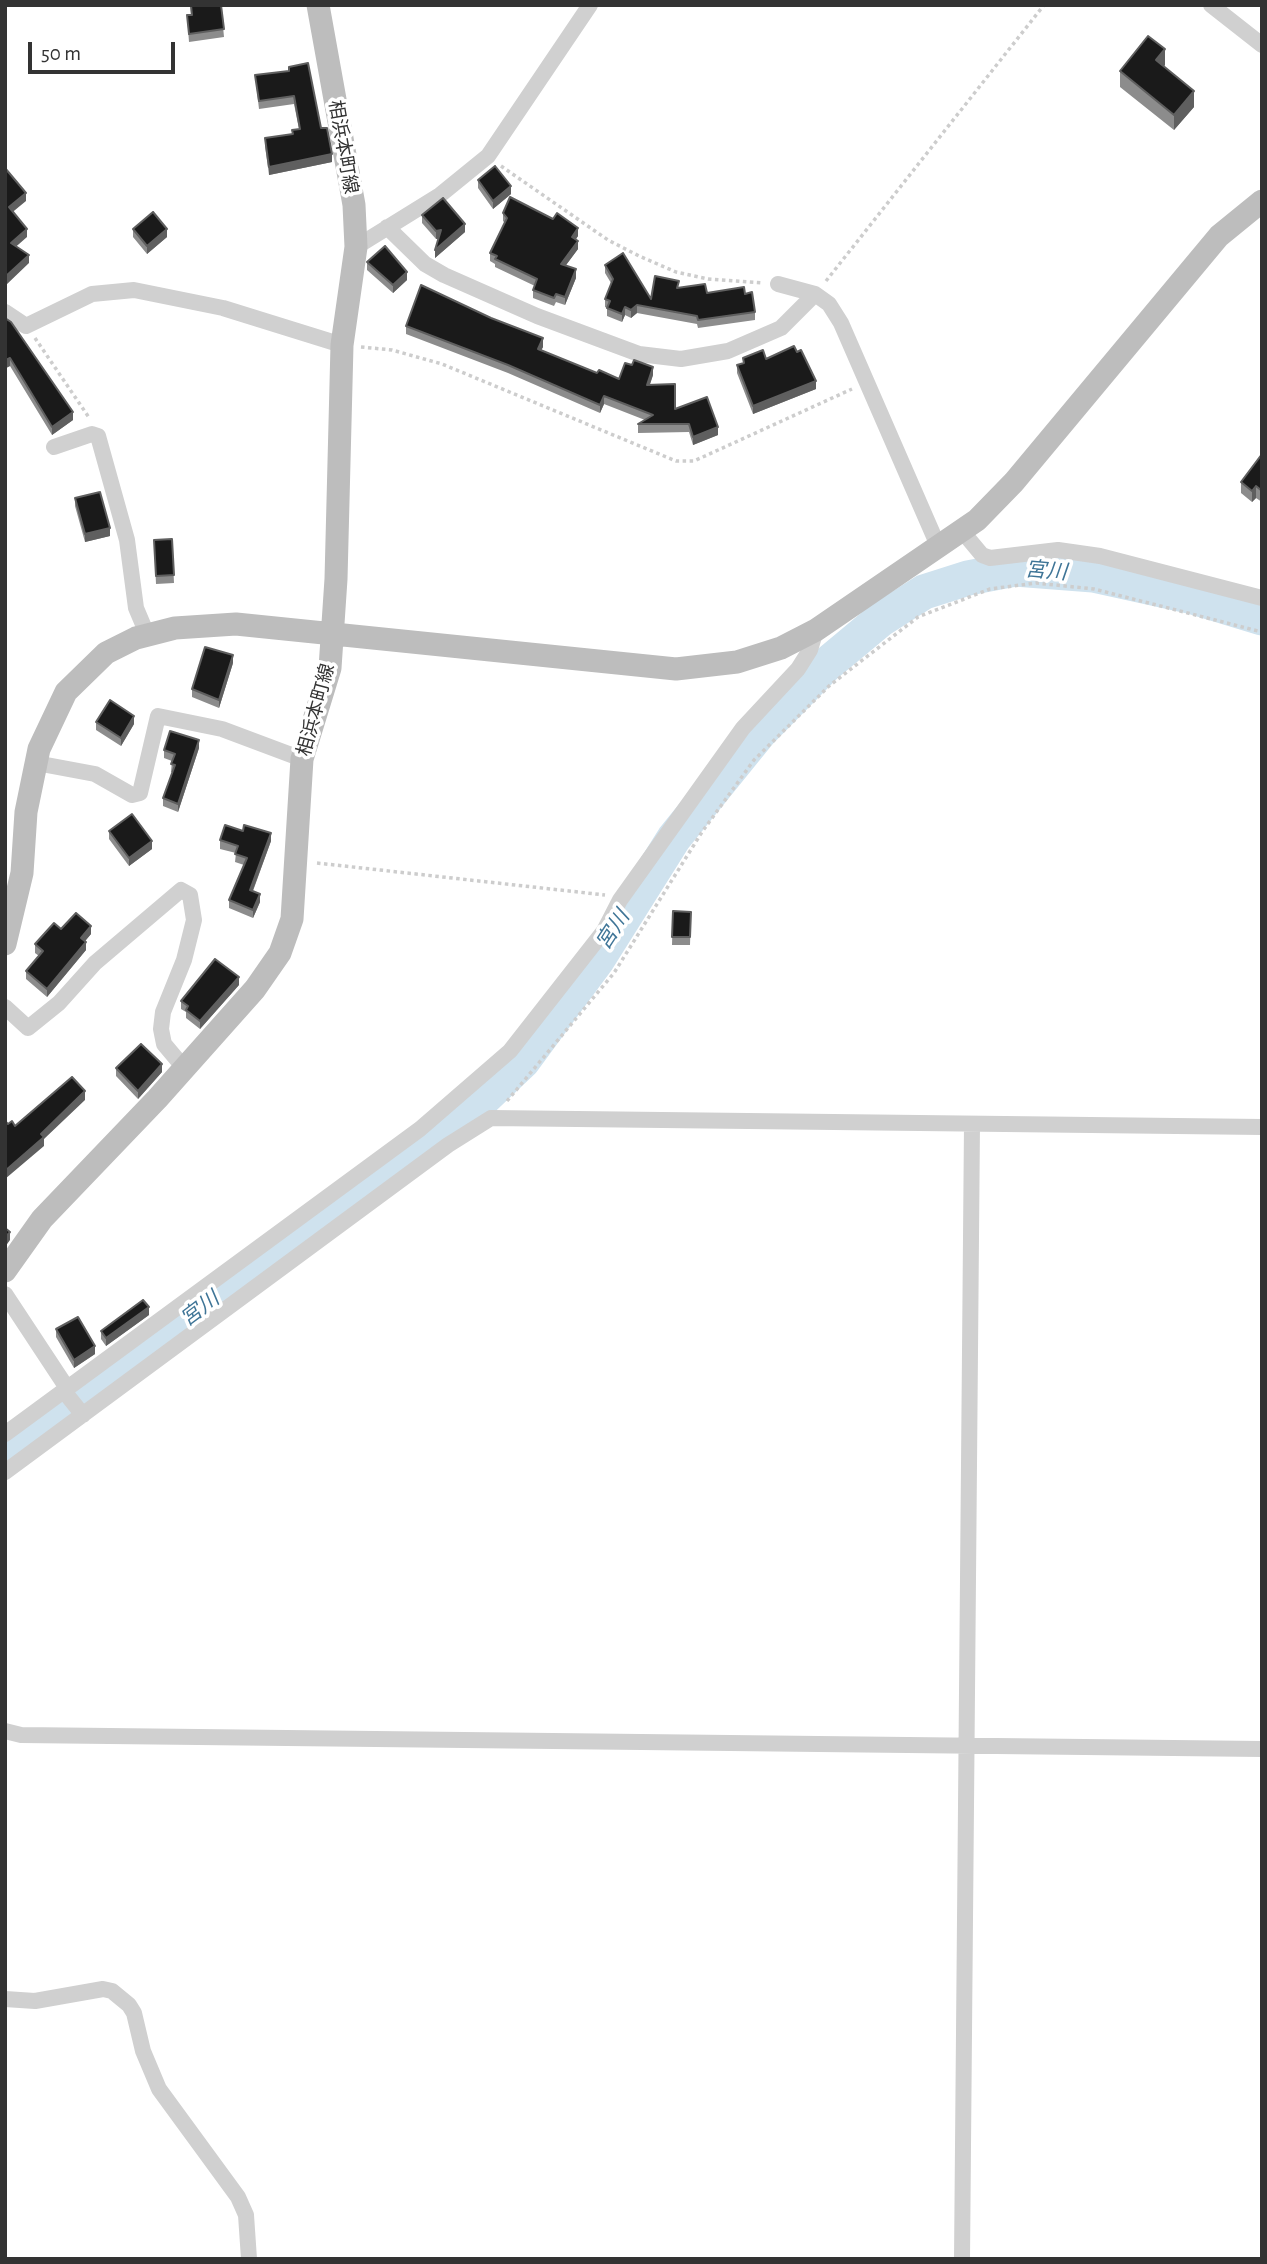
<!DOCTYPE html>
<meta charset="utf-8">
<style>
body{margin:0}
#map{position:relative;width:1267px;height:2264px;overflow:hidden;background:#fff;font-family:"Alegreya Sans",sans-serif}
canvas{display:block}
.frame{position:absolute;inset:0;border:7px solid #333;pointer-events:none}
.scale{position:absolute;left:28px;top:42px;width:147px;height:32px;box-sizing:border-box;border:4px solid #333;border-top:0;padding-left:9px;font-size:21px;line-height:24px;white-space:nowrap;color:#333;-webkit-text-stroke:5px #fff;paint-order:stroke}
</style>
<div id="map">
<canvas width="1267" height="2264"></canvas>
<div class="frame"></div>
<div class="scale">50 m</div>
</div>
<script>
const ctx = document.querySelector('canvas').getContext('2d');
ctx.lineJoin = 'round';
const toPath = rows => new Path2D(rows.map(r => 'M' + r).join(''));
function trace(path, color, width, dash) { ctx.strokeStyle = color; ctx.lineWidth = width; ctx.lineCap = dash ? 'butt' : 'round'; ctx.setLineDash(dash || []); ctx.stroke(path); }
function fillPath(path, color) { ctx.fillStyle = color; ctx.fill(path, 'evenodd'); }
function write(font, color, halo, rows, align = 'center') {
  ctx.font = font + ' "Alegreya Sans","Noto Sans JP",sans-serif'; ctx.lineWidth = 7; ctx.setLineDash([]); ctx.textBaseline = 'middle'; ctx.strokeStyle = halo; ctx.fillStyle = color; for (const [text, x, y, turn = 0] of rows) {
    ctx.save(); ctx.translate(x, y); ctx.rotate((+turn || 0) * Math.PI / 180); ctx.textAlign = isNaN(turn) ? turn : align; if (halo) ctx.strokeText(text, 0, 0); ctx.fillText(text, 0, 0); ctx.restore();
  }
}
const river = toPath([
 [5,1454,67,1405,485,1097,523,1061,556,1016,598,959,674,838,760,732,826,665,880,620,924,592,968,578,1015,569,1093,575,1193,597,1262,618]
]);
const path = toPath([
 [501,166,608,240,639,256,676,272,708,279,763,283],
 [826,281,1044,5],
 [35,338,90,419],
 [361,347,392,350,442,364,676,461,694,461,852,389],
 [317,863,605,895],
 [507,1101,614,973,702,832,754,760,829,686,918,617,990,589,1036,583,1094,589,1262,632]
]);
const street = toPath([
 [1211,5,1262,45],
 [387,227,425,264,444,275,537,316,639,354,681,359,728,351,781,328,815,294],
 [356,247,440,195,488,156,590,5],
 [778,284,815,294,829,304,841,323,939,548],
 [5,312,26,326,92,294,134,290,223,308,342,345],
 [54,447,92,434,98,436,127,540,136,608,147,634],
 [962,531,982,555,990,558,1058,550,1100,556,1262,598],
 [36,763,95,774,132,795,140,793,158,716,222,729,302,759],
 [5,1007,28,1028,59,1003,95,963,181,890,190,895,194,920,184,960,163,1012,161,1029,164,1044,185,1069],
 [5,1294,67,1388,67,1395,83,1415],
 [5,1434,420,1129,510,1051,604,931,620,900,743,728,798,669,810,650,816,630],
 [5,1472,448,1145,491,1118,1262,1127],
 [5,1731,21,1735,1262,1749],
 [5,1999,35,2001,103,1989,112,1991,129,2005,134,2013,143,2051,159,2089,238,2197,246,2215,249,2259],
 [962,2259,972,1124]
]);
const secondary = toPath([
 [5,944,22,873,26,812,39,749,66,692,106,653,136,638,175,628,236,624,676,669,737,662,781,648,816,630,977,520,1014,482,1219,236,1262,201],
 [5,1271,42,1219,157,1099,255,989,280,953,292,919,302,759,330,668,336,579,342,345,356,247,354,205,318,5]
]);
const wall = toPath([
 [190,5,221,5,224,37,189,42,187,15,191,15],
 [1165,65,1164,66,1194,107,1174,130,1120,87,1120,71],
 [289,67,321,128,332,162,269,175,265,146,265,138,292,134,292,130,299,129,294,104,259,109,255,75,289,71],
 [478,180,511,194,493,209,478,188],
 [503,213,578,236,576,239,578,249,565,266,576,278,565,305,556,302,554,306,533,298,533,290,535,286,495,267,495,264,490,261,490,253,505,223,503,221],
 [422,215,465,232,435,258,438,239,436,239,422,223],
 [133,229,167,237,147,254,133,237],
 [367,262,407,280,393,293,367,270],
 [605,265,651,299,679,288,707,293,745,294,755,312,755,320,698,328,697,324,637,313,631,318,625,315,622,322,607,316,607,308,605,307,605,299,611,283,605,273],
 [5,318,73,420,52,435,10,366,6,368,5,367],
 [406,326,543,347,541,350,597,373,619,379,653,375,650,384,675,409,718,435,693,445,689,432,638,433,638,424,645,420,604,404,600,413,508,373,406,334],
 [797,352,816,389,753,414,737,373,737,365,743,363,743,358,766,359],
 [1262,454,1262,502,1256,498,1252,502,1241,493,1241,482],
 [75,498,110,536,85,542,75,506],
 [172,539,174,583,156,584,154,540],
 [233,663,219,708,192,697,192,689],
 [96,722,134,724,121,746,96,730],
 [199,748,178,812,163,806,163,798,172,772,171,772,172,761,164,758,164,750],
 [109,831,152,849,129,866,109,839],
 [220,840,271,841,253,891,260,902,253,918,229,908,229,900,244,865,235,862,236,853,220,849],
 [673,911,691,912,690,945,672,945],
 [61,929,91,934,85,941,86,950,47,997,26,979,26,971,39,956,35,953,35,944],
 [239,985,200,1029,186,1018,186,1012,181,1009,181,1001],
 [116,1068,162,1072,138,1099,116,1076],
 [149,1315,106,1346,101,1339,101,1331],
 [56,1329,95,1354,74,1368,56,1337]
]);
const shadedWall = toPath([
 [1165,49,1165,65,1156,76,1156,60],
 [1194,91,1194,107,1174,130,1174,115],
 [332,154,332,162,269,175,269,167],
 [511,186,511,194,493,209,493,201],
 [26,193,26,201,9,215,9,207],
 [465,224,465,232,435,258,435,250],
 [578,228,578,236,572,245,572,237],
 [27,229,27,237,11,251,11,243],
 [167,229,167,237,147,254,147,246],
 [441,230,441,238,436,239,436,231],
 [578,241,578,249,561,272,561,264],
 [29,255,29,263,5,286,5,277],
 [576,269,576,278,565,305,565,297],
 [407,272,407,280,393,293,393,285],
 [637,305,637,313,631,318,631,310],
 [625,307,625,315,622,322,622,314],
 [543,338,543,347,538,357,538,349],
 [10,358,10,366,6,368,6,360],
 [653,367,653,375,647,393,647,385],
 [816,381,816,389,753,414,753,406],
 [604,396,604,404,600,413,600,405],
 [73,412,73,420,52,435,52,427],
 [718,427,718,435,693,445,693,437],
 [1256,486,1256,498,1252,502,1252,491],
 [110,528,110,536,85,542,85,534],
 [233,655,233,663,219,708,219,700],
 [134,716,134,724,121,746,121,738],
 [199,740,199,748,178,812,178,804],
 [271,833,271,841,250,898,250,890],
 [152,841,152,849,129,866,129,858],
 [260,894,260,902,253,918,253,910],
 [91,926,91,934,81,946,81,938],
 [86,942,86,950,47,997,47,989],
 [239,977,239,985,200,1029,200,1021],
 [162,1064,162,1072,138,1099,138,1091],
 [85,1091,85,1100,44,1139,44,1146,5,1179,5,1171,41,1134],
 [10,1232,10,1240,5,1247,5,1238],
 [149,1307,149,1315,106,1346,106,1338],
 [95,1346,95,1354,74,1368,74,1360]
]);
const building = toPath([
 [191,5,221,5,224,29,189,34,187,15,192,15,191,5],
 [1148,36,1165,49,1156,60,1194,91,1174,115,1120,71,1148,36],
 [308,63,321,128,327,128,332,154,269,167,265,138,293,134,292,130,300,129,294,96,259,101,255,75,289,71,289,67,308,63],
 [495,166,511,186,493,201,478,180,495,166],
 [5,168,26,193,9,207,27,229,11,243,29,255,5,277,5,168],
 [510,197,553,219,557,213,578,228,572,237,578,241,561,264,576,269,565,297,556,294,554,298,533,290,537,279,495,259,497,256,490,253,507,218,503,213,510,197],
 [443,198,465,224,435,250,441,230,436,231,422,215,443,198],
 [153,212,167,229,147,246,133,229,153,212],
 [385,246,407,272,393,285,367,262,385,246],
 [623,253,651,299,655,276,679,281,677,288,705,284,707,293,744,287,745,294,752,292,755,312,698,320,697,316,637,305,631,310,625,307,622,314,607,308,610,301,605,299,613,279,605,265,623,253],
 [421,285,491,318,543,338,538,349,597,373,599,370,619,379,625,363,632,365,634,360,653,367,647,385,675,384,675,409,707,397,718,427,693,437,689,424,638,424,653,415,604,396,600,405,508,365,406,326,421,285],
 [5,318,11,322,73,412,52,427,10,358,6,360,5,359,5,318],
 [794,346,797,352,801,350,816,381,753,406,737,365,744,363,743,358,763,350,766,359,794,346],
 [1262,454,1262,491,1256,486,1252,491,1241,482,1262,454],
 [100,492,110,528,85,534,75,498,100,492],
 [172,539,174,575,156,576,154,540,172,539],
 [205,647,233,655,219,700,192,689,205,647],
 [110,700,134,716,121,738,96,722,110,700],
 [170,731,199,740,178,804,163,798,175,765,171,764,175,754,164,750,170,731],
 [132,814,152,841,129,858,109,831,132,814],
 [225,825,243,831,244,825,271,833,250,890,260,894,253,910,229,900,247,858,235,854,238,846,220,840,225,825],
 [673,911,691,912,690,937,672,937,673,911],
 [76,913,91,926,81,938,86,942,47,989,26,971,43,951,35,944,54,923,61,929,76,913],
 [215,959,239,977,200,1021,186,1010,188,1006,181,1001,215,959],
 [141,1044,162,1064,138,1091,116,1068,141,1044],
 [72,1077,85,1091,41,1134,44,1137,5,1171,5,1121,8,1124,12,1121,15,1126,72,1077],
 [5,1228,10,1232,5,1238,5,1228],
 [143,1300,149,1307,106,1338,101,1331,143,1300],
 [78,1317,95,1346,74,1360,56,1329,78,1317]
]);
const streetNames = [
 ["相浜本町線",343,147,80],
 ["相浜本町線",316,710,-75]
];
const waterNames = [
 ["宮川",1046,571,5],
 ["宮川",613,930,-57],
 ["宮川",200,1309,-37]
];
trace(river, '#cfe2ee', 35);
trace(path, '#cdcdcd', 3.5, [3.5, 3.5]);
trace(street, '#d0d0d0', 16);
trace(secondary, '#bdbdbd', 23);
fillPath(wall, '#8c8c8c');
fillPath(shadedWall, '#5f5f5f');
fillPath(building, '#1a1a1a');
trace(building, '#5f5f5f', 2);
write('19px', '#333', '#fff', streetNames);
write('italic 21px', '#3f7597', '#fff', waterNames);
</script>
